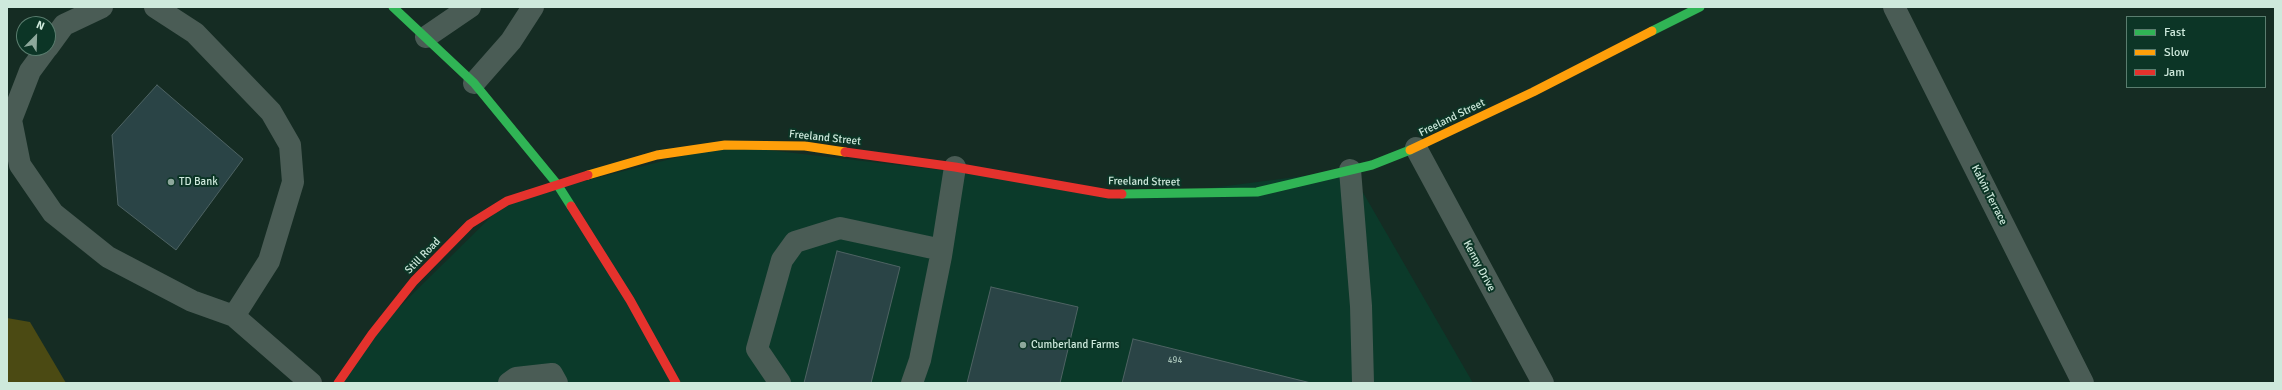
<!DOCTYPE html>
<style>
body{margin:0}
#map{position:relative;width:2282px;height:390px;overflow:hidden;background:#152c23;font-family:Signika,sans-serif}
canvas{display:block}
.frame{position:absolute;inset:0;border:8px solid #cee9dc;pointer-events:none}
.legend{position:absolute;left:2126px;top:16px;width:140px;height:72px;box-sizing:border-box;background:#0c3526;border:1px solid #5a7d6f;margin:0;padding:5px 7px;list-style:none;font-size:12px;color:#cee9dc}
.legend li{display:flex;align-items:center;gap:8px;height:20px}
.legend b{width:20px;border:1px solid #5a7d6f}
.north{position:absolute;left:16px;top:16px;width:40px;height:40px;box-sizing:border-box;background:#0c3526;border:1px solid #5a7d6f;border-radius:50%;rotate:23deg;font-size:11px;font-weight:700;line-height:16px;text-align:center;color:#cee9dc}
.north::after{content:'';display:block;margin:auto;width:14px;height:18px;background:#8da79b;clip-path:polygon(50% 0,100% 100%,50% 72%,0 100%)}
</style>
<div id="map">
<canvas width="2282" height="390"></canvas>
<div class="frame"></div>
<ul class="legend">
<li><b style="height:5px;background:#30b455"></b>Fast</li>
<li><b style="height:5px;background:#ff9f0a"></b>Slow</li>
<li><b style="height:5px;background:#e5322d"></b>Jam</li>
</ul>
<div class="north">N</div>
</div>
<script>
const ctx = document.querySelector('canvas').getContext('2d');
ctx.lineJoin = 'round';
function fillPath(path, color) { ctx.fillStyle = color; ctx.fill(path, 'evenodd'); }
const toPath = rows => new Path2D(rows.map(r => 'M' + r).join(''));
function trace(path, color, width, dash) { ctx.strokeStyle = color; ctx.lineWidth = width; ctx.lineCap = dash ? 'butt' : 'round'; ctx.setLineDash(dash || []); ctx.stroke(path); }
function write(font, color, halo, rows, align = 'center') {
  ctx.font = font + ' Signika,sans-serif'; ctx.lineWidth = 4; ctx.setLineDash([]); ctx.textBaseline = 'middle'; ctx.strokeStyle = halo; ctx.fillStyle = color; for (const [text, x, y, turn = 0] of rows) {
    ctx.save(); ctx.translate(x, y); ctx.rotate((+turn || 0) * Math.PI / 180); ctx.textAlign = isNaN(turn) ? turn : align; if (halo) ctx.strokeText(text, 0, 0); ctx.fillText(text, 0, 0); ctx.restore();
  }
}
const built = toPath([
 [725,145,1157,195,1350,170,1473,383,338,383,372,334,507,201]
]);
const green = toPath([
 [7,318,30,322,66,383,7,383]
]);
const building = toPath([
 [157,85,243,159,176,250,118,205,112,135,157,85],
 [837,251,900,267,871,383,804,383,837,251],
 [991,287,1078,307,1060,383,967,383,991,287],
 [1133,339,1311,383,1122,383,1133,339]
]);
const lane = toPath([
 [426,37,470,7],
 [474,83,511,41,533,7],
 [1350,170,1361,306,1363,383],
 [509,383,516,378,552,374,557,383],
 [780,383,757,349,782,260,795,242,840,228,942,250],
 [912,383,920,360,941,256,955,167]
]);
const street = toPath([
 [155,7,195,33,271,112,290,145,293,182,269,261,234,316],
 [1894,7,2083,383],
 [48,47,64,25,102,7],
 [47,48,30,71,11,120,20,165,53,213,108,257,192,301,234,316,311,383],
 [1416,148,1543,383]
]);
const fast = toPath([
 [393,7,474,83,557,184,571,206],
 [1652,31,1700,7],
 [1122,194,1257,192,1372,165,1410,150]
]);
const slow = toPath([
 [1410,150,1533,92,1652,31],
 [588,175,657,155,725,145,805,146,845,152]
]);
const jam = toPath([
 [845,152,955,167,1109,194,1122,194],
 [571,206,630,300,676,383],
 [338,383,372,334,414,281,470,224,507,201,588,175]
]);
const markers = [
 [171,182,4,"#8da79b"],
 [1023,345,4,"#8da79b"]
];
const numberNames = [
 ["494",1175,361]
];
const streetNames = [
 ["Freeland Street",1452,118,-26],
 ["Freeland Street",825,138,6],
 ["Freeland Street",1144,182,1],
 ["Kalvin Terrace",1989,195,63],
 ["Still Road",423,256,-46],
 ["Kenny Drive",1479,266,62]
];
const poiNames = [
 ["TD Bank",179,182],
 ["Cumberland Farms",1031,345]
];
fillPath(built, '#0b3a2a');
fillPath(green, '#4b4a13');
fillPath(building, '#2a4446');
trace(building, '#4e6363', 1);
trace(lane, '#4a5c55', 22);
trace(street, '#4a5c55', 22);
trace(fast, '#30b455', 9);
trace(slow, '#ff9f0a', 9);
trace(jam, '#e5322d', 9);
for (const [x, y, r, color] of markers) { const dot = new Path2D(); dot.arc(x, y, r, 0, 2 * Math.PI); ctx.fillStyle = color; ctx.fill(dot); trace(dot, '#0c3526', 1.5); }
write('9px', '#a5c0b6', null, numberNames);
write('11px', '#cee9dc', '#0c3526', streetNames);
write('11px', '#cee9dc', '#0c3526', poiNames, 'left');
</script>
